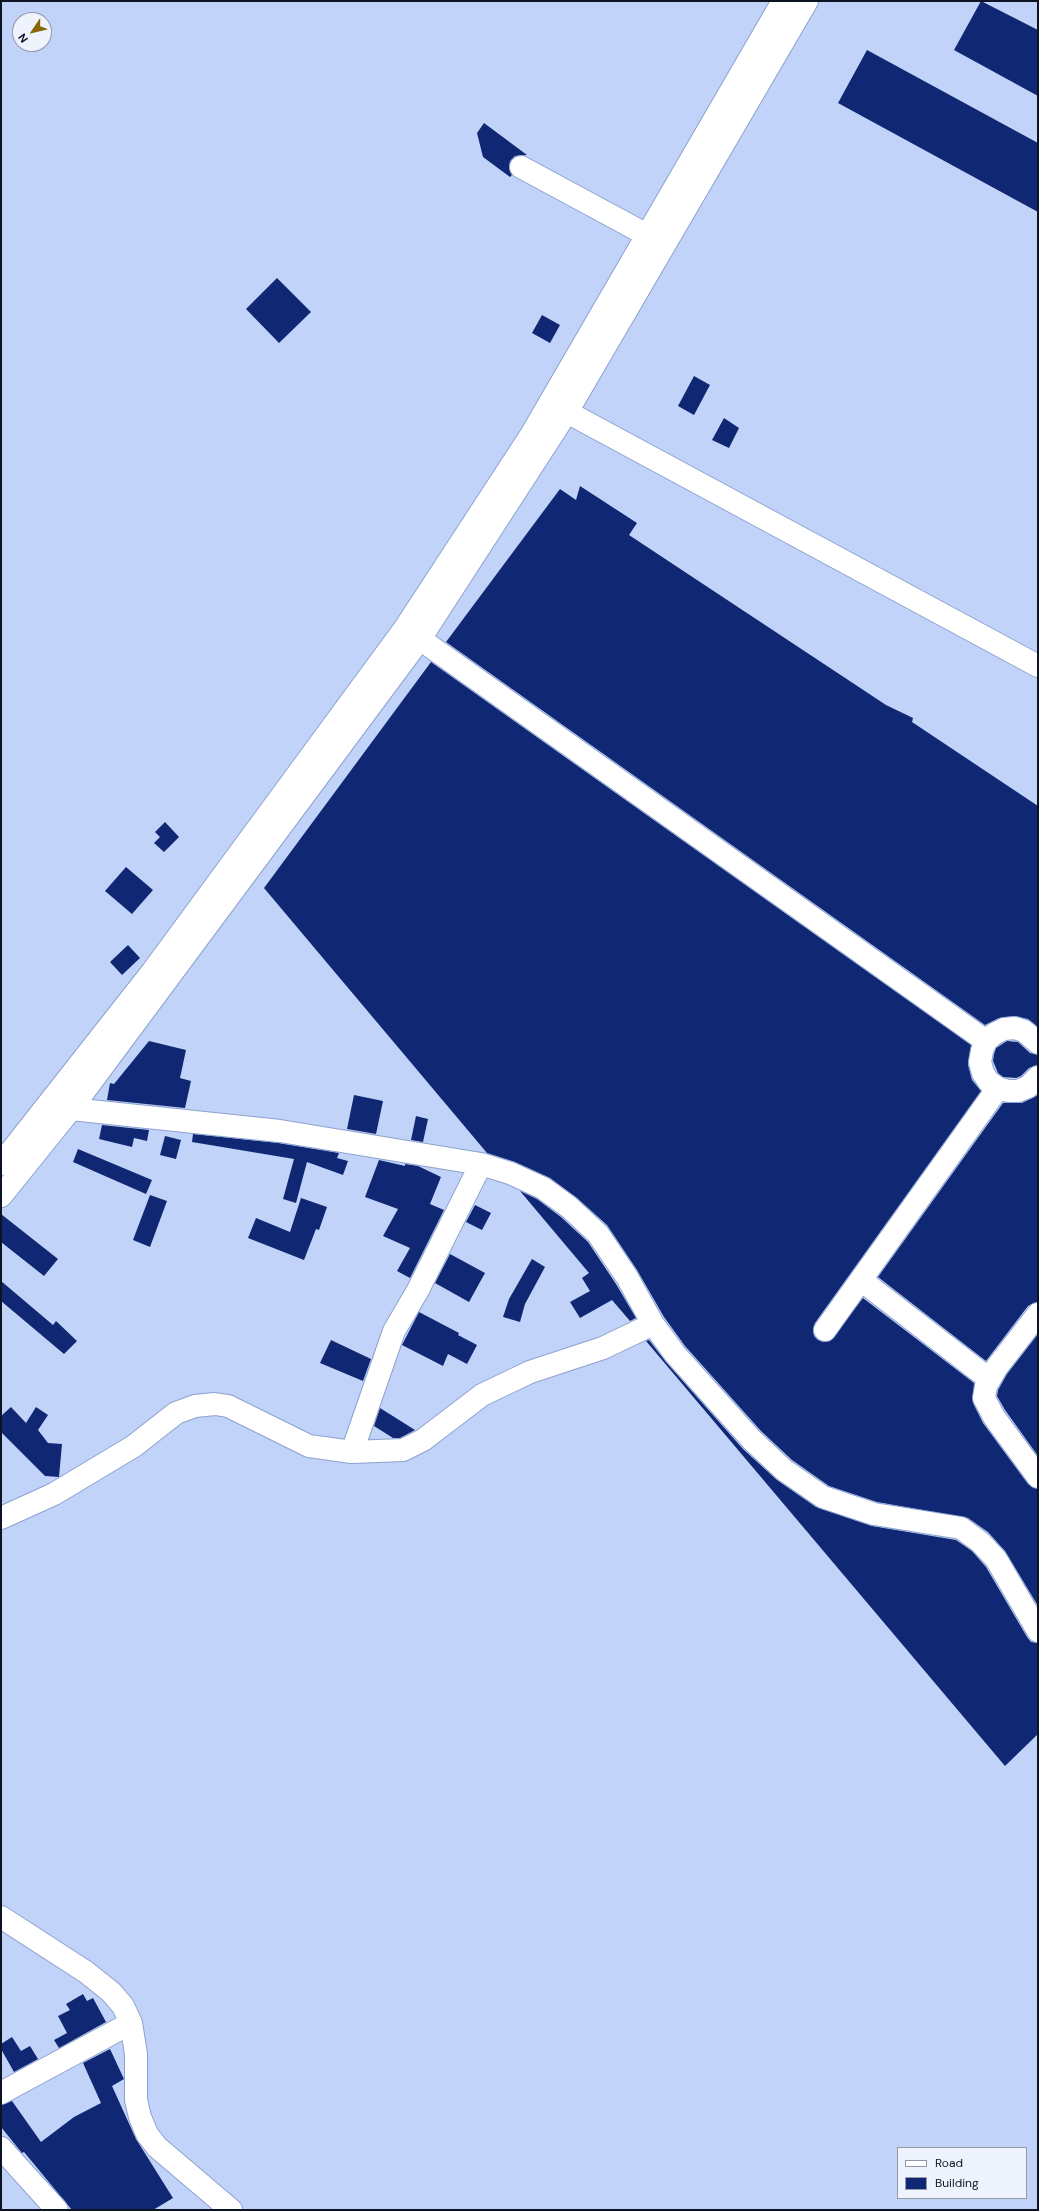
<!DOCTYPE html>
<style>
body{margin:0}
#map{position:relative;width:1039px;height:2211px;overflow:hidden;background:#c1d3f9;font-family:"DM Sans",sans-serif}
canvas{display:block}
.frame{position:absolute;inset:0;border:2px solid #0c1424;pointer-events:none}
.legend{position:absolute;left:897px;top:2147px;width:130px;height:52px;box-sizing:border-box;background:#eff3fd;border:1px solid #949aa6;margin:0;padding:5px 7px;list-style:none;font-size:12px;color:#0c1424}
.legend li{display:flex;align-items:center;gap:8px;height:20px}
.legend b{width:20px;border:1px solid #949aa6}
.north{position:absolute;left:12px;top:12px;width:40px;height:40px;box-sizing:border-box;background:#eff3fd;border:1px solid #949aa6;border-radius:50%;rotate:235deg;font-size:11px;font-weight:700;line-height:16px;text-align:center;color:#0c1424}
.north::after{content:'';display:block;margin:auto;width:14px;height:18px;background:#886602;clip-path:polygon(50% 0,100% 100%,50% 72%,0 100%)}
</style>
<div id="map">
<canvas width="1039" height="2211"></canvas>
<div class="frame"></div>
<ul class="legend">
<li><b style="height:5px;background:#fff"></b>Road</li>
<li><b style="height:11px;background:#102773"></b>Building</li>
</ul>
<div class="north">N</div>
</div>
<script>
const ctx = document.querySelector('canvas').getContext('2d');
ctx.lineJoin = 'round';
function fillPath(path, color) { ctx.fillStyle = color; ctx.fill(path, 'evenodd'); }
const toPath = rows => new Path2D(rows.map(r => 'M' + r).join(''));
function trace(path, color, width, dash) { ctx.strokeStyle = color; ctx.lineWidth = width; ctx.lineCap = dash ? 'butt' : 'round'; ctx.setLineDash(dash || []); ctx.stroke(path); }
const building = toPath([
 [981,1,1038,30,1038,96,954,50],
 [867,50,1038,143,1038,212,838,103],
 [484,123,527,155,515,156,510,161,509,168,512,175,510,177,483,157,477,133],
 [277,278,311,312,279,343,246,309],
 [542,315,560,325,550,343,532,333],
 [694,376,710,385,694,415,678,406],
 [724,418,739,428,729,448,712,440],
 [580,486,637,523,629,535,886,705,913,718,912,722,1038,806,1038,1027,1028,1019,1014,1016,999,1018,985,1025,446,642,560,489,576,500],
 [431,662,971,1045,968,1065,972,1080,981,1091,815,1323,813,1329,814,1336,818,1340,824,1342,830,1341,863,1298,974,1383,973,1403,983,1423,1028,1484,1038,1489,1038,1606,1005,1551,988,1532,968,1518,877,1502,829,1486,792,1460,761,1431,685,1346,664,1317,637,1270,607,1225,577,1198,550,1178,515,1162,487,1153,264,888],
 [165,822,179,837,164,852,154,843,160,837,155,832],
 [126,867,153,890,132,914,105,891],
 [128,945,140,958,122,975,110,962],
 [149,1041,186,1050,180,1078,191,1081,185,1108,107,1100,110,1083,114,1084],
 [1007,1041,1018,1042,1030,1053,1038,1055,1038,1065,1029,1068,1021,1076,1016,1078,1003,1077,998,1073,993,1061,994,1054,996,1048],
 [354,1095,383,1101,376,1134,347,1129],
 [1038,1095,1038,1302,1028,1306,986,1361,878,1277,1003,1103,1022,1103],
 [416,1116,428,1119,423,1142,411,1140],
 [102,1125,149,1130,147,1141,134,1138,132,1147,99,1139],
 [193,1134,278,1143,339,1153,337,1158,348,1161,343,1175,307,1162,296,1203,283,1199,294,1159,192,1142],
 [165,1136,181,1140,176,1159,160,1155],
 [78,1149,152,1180,146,1194,73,1162],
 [379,1160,405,1166,405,1164,418,1166,441,1177,430,1204,444,1210,410,1278,397,1271,410,1248,383,1236,398,1209,365,1197],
 [520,1191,537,1199,561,1217,588,1242,616,1284,636,1318,630,1321,612,1300,580,1318,570,1302,590,1291,582,1278,589,1273],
 [150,1195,167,1201,150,1247,133,1240],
 [301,1198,327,1207,319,1230,316,1229,304,1260,248,1238,256,1218,290,1232],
 [475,1205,491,1213,482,1230,466,1222],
 [1,1214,58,1259,44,1276,1,1242],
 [450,1254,485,1273,469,1302,435,1283],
 [532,1259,545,1267,525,1304,520,1322,503,1317,509,1299],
 [1,1281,53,1325,56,1321,77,1341,64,1354,1,1301],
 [419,1312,459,1333,458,1335,477,1345,467,1364,448,1354,443,1366,402,1345],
 [1038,1334,1038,1456,1005,1410,997,1396,998,1390,1007,1374],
 [331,1340,371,1359,363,1381,320,1363],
 [649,1340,666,1362,743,1449,777,1480,816,1507,872,1526,956,1540,972,1551,986,1567,1027,1637,1031,1642,1038,1643,1038,1734,1005,1766,646,1341],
 [11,1407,26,1423,36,1407,48,1415,38,1430,48,1443,62,1444,59,1477,45,1476,1,1432,1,1416],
 [380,1408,415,1430,400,1438,393,1438,374,1426],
 [83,1994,87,2001,93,1998,106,2022,59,2048,54,2040,67,2033,58,2016,70,2010,66,2004],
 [12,2037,21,2051,30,2046,38,2059,14,2072,1,2049,1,2044],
 [110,2049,124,2079,112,2086,136,2139,173,2198,153,2210,72,2210,24,2152,22,2153,1,2127,1,2105,12,2101,41,2142,74,2117,101,2103,83,2063]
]);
const minor = toPath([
 [521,167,647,235],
 [567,412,1038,666],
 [420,639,986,1041],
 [1038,1043,1024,1031,1015,1028,1004,1029,994,1034,986,1041,982,1051,980,1062,983,1073,989,1082,998,1088,1008,1091,1018,1091,1028,1087,1038,1077],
 [71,1109,280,1131,481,1164,510,1173,543,1188,569,1207,598,1234,627,1277,653,1324,675,1354,752,1440,784,1470,823,1497,874,1514,961,1528,980,1542,996,1559,1038,1631],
 [861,1280,989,1379],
 [1038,1314,997,1367,986,1386,984,1398,994,1417,1038,1477],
 [825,1330,998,1088],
 [352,1452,394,1331,418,1290,481,1164],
 [1,1518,54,1494,134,1446,176,1413,195,1406,215,1404,228,1406,309,1446,352,1452,403,1450,423,1440,482,1395,530,1372,603,1348,653,1324],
 [1,1917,86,1972,111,1992,123,2006,131,2023,136,2054,136,2100,140,2117,147,2134,157,2147,231,2210],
 [1,2093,131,2023],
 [1,2148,57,2210]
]);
const major = toPath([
 [1,1164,152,972,405,628,531,435,783,1],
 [1,1196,71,1109,420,639,567,412,807,1]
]);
fillPath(building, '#102773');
trace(minor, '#8da2cf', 24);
trace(major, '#8da2cf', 24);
trace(minor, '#fff', 22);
trace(major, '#fff', 22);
</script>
